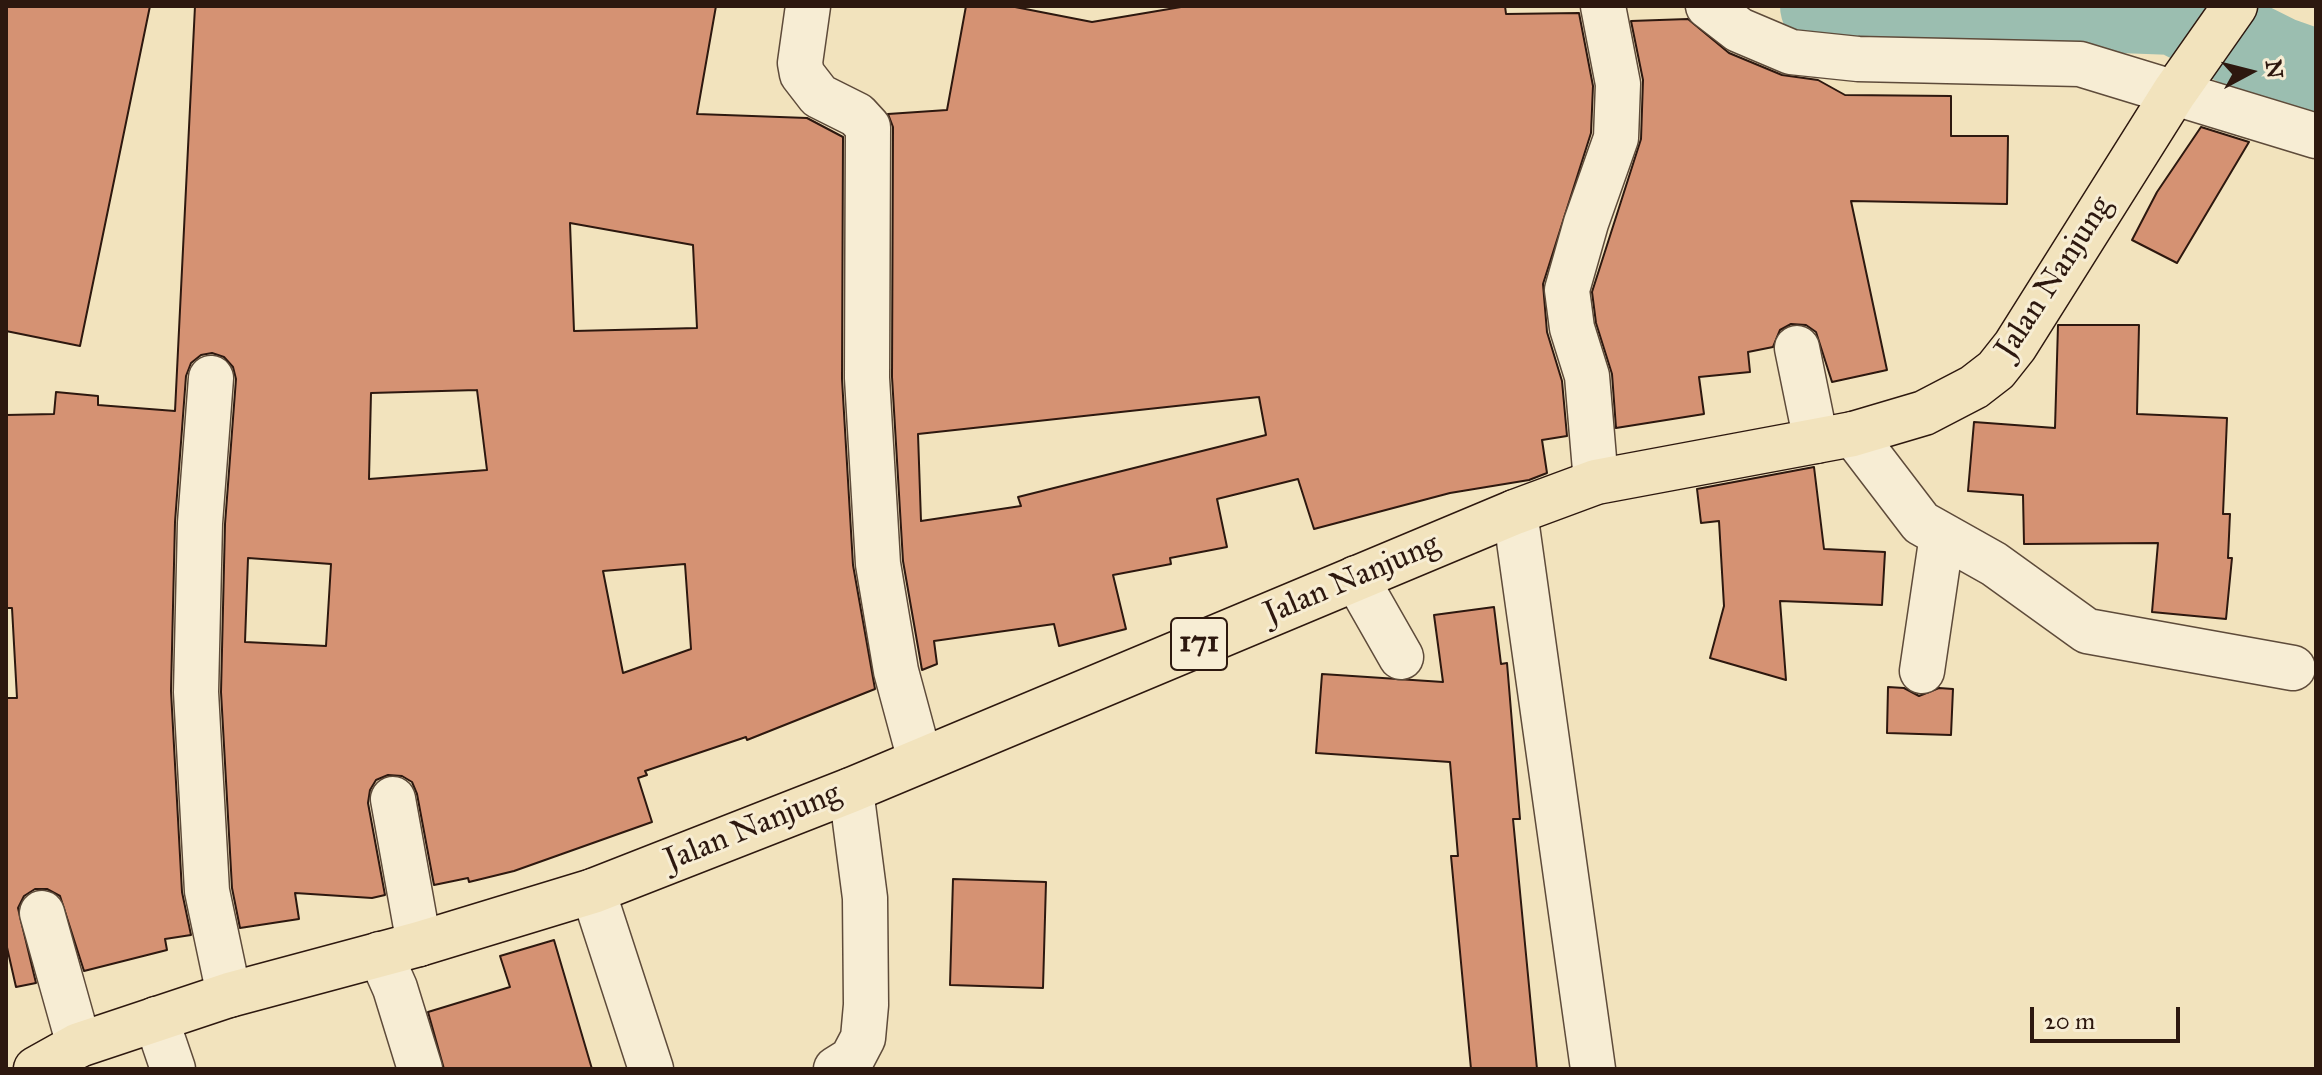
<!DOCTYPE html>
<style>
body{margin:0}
#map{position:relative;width:2322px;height:1075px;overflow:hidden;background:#f2e3bd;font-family:"IM FELL Great Primer",serif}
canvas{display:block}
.frame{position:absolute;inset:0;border:8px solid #2d180f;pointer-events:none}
.north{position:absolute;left:2210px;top:32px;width:80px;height:80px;-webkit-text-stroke:6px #f7edd4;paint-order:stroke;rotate:83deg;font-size:22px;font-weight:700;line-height:32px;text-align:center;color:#2d180f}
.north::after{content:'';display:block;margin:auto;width:28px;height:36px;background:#2d180f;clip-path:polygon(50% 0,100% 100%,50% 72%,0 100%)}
.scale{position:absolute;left:2030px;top:1007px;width:150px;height:36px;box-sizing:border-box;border:4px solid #2d180f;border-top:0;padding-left:10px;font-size:24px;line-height:28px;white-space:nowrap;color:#2d180f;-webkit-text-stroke:6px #f7edd4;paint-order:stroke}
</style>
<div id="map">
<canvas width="2322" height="1075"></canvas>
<div class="frame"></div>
<div class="north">N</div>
<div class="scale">20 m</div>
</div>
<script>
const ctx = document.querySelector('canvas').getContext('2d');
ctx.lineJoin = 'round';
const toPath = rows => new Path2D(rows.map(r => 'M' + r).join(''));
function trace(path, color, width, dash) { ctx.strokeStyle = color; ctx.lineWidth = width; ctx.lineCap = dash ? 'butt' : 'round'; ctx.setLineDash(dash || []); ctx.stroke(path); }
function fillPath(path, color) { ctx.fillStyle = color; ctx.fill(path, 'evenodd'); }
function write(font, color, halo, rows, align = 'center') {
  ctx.font = font + ' "IM FELL Great Primer",serif'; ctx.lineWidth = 6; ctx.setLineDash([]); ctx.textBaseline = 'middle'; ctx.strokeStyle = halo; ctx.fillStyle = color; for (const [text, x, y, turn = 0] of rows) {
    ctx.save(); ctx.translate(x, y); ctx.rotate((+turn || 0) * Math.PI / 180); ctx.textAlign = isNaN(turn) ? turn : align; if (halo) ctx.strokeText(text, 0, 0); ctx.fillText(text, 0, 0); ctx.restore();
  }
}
const river = toPath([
 [1825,6,1931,18,2016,6],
 [2067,6,2175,10,2277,61,2316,75]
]);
const building = toPath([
 [6,6,150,6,80,346,6,331,6,6],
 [195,6,716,6,697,114,807,118,843,137,842,379,853,565,875,689,747,740,746,737,645,771,647,775,638,778,652,822,514,871,469,882,468,878,434,885,417,794,412,782,402,776,388,775,376,780,370,790,368,803,385,895,372,898,295,893,299,919,240,928,232,888,221,692,225,524,236,379,233,367,224,357,212,353,201,355,191,363,186,376,175,522,171,691,182,892,191,935,165,939,167,950,84,971,60,896,47,889,35,889,24,896,18,908,36,983,16,987,6,943,6,698,17,698,12,608,6,608,6,415,54,414,56,392,98,396,98,405,175,411,195,6],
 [570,223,693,245,697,328,574,331,570,223],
 [477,390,487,470,369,479,371,393,477,390],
 [248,558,331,564,326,646,245,642,248,558],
 [685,564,691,649,623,673,603,571,685,564],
 [966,6,1010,6,1092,22,1187,6,1505,6,1506,14,1579,13,1593,86,1591,133,1543,284,1547,332,1562,381,1567,436,1542,440,1547,473,1529,480,1450,493,1314,529,1298,479,1217,499,1227,547,1170,558,1171,564,1113,575,1126,629,1059,646,1054,624,934,641,937,664,922,670,903,561,892,377,893,127,888,114,947,110,966,6],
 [1259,397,1266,435,1018,497,1021,506,921,521,918,434,1259,397],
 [1688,19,1729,53,1782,75,1818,80,1845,95,1951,96,1951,136,2008,136,2007,204,1851,201,1887,370,1832,382,1816,332,1806,325,1791,324,1780,330,1773,347,1748,352,1750,372,1699,377,1704,414,1616,428,1612,374,1596,323,1592,292,1641,139,1643,80,1631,21,1688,19],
 [2201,127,2249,142,2177,263,2132,240,2157,192,2201,127],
 [2058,325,2139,325,2137,414,2227,418,2223,514,2230,514,2228,558,2232,558,2226,619,2152,612,2158,543,2024,544,2023,495,1968,491,1974,422,2055,428,2058,325],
 [1814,467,1824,549,1885,552,1882,605,1780,601,1786,680,1710,658,1724,606,1719,521,1701,523,1697,489,1814,467],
 [1494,607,1501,664,1507,663,1520,819,1513,819,1537,1069,1471,1069,1451,856,1458,856,1450,762,1316,753,1322,674,1443,682,1434,615,1494,607],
 [1888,687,1904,688,1919,696,1939,688,1953,689,1951,735,1887,733,1888,687],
 [953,879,1046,882,1043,988,950,985,953,879],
 [554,940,592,1069,444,1069,428,1012,510,987,500,956,554,940]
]);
const minor = toPath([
 [808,6,800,63,802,74,819,96,857,115,868,127,867,378,878,564,896,671,920,760],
 [1708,6,1739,30,1791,52,1858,59,2080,64,2316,136],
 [1797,348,1816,441],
 [211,378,200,523,196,692,207,891,229,995],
 [1853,434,1921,523,1994,564,2087,631,2293,668],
 [1596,482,1587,376,1572,328,1567,290,1586,223,1616,138,1618,84,1603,6],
 [1515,512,1593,1069],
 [1356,578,1401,657],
 [1922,671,1942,535],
 [393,799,419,944],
 [593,891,651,1069],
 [42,913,79,1045],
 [380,954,395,988,420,1069],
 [156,1019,173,1069],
 [836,1069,852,1059,863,1038,866,1005,865,898,851,790]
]);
const major = toPath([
 [36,1069,79,1045,229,995,419,944,593,891,851,790,1515,512,1596,482,1853,434,1924,413,1974,387,1996,370,2015,346,2174,93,2235,6]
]);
const shields = [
 [1199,644,56]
];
const shieldNames = [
 ["171",1199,644]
];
const streetNames = [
 ["Jalan Nanjung",2055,278,-57],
 ["Jalan Nanjung",1352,580,-23],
 ["Jalan Nanjung",753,828,-22]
];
trace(river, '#9bbeb0', 90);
fillPath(building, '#d59273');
trace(building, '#2d180f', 2);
trace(minor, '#5e4b3a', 47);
trace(major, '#2d180f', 47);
trace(minor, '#f7edd4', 44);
trace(major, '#f2e3bd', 44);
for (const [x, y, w] of shields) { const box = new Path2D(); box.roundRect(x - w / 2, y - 26, w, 52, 6); ctx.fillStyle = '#f7edd4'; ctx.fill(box); trace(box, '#2d180f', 2); }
write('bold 30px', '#2d180f', null, shieldNames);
write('32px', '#2d180f', '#f7edd4', streetNames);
</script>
